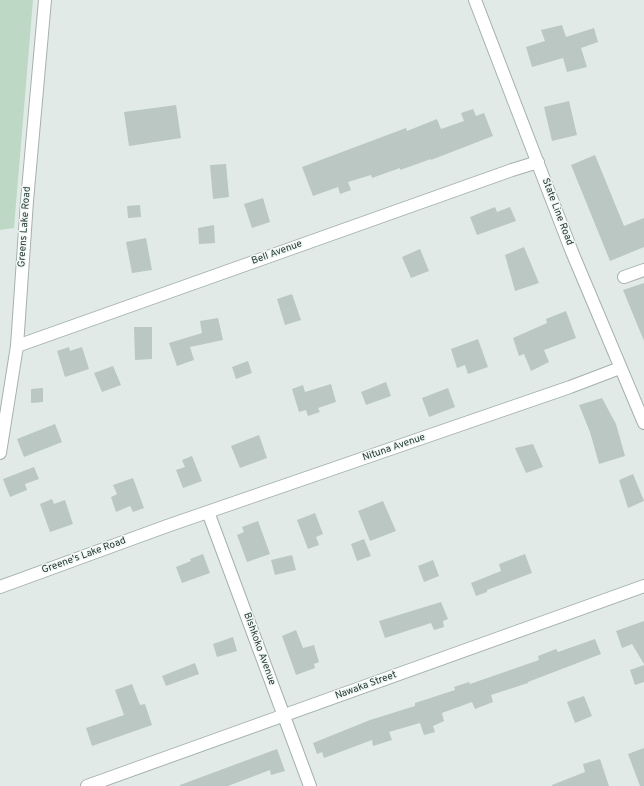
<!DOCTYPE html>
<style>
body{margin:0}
canvas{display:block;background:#e1eae6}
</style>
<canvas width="644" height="786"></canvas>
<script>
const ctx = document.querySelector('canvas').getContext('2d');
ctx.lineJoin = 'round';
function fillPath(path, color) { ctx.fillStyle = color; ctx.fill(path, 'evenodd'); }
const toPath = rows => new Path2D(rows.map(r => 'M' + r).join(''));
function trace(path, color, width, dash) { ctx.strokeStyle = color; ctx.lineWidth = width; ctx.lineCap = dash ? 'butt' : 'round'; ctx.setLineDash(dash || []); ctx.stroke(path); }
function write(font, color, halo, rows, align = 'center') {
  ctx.font = font + ' Overpass,sans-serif'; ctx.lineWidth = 3; ctx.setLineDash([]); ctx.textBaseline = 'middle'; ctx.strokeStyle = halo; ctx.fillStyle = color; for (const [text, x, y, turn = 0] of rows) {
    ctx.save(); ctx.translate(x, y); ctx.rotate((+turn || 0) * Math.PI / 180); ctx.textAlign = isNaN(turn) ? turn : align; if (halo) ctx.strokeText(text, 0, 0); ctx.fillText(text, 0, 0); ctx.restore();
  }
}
const green = toPath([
 [0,0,33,0,14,228,0,230]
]);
const building = toPath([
 [562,25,566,37,594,28,598,42,581,48,587,67,567,72,563,58,532,67,526,47,545,41,541,30],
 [569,101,577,135,552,141,544,107],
 [176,105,181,138,129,146,124,112],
 [473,109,476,116,484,113,493,136,431,160,431,159,400,170,400,168,372,178,371,175,348,182,351,190,340,194,338,187,313,196,302,167,406,128,407,131,437,119,441,129,464,121,461,113],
 [595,155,624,226,644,218,644,247,610,261,571,165],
 [226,164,229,197,213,199,210,165],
 [263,198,270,222,252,228,244,204],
 [140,205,141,217,128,218,127,206],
 [495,207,497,212,510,207,516,221,477,235,470,217],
 [214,225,215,243,199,244,198,228],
 [146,238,152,270,132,273,126,242],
 [524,247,539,283,515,291,505,255],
 [420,249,429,271,411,278,402,257],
 [644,283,644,341,623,290],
 [292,294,301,320,285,325,277,299],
 [566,311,576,338,544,350,549,362,531,371,524,354,519,356,513,338,547,323,546,319],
 [218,318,223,340,190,347,194,360,177,366,169,343,202,333,200,321],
 [134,327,152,327,152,359,135,360],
 [478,339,488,367,468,374,465,365,457,368,451,349],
 [69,347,70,351,82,347,89,369,65,377,57,351],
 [248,361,252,373,236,379,232,367],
 [113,366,121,385,102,392,94,373],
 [386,382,391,396,366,405,361,392],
 [331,384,336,402,318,408,320,412,308,416,306,410,299,412,292,389,303,385,305,392],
 [43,388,43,402,31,403,31,389],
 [448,388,455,407,429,417,422,398],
 [602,398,616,424,625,456,599,464,590,432,579,405],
 [55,424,62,442,24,457,17,439],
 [259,435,267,458,240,468,231,446],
 [533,444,543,467,526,473,515,448],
 [192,456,202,481,183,488,176,470,185,467,182,460],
 [34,467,39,479,25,484,27,490,10,497,3,479],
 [633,474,644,501,628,508,619,480],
 [133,478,144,508,133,512,130,506,116,512,111,497,117,494,113,485],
 [52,499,54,504,65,500,73,524,50,532,40,504],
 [383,501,396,531,370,541,358,511],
 [315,513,323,534,316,537,319,545,308,549,297,520],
 [258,521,270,554,247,562,237,535,244,532,242,527],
 [364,539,371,556,357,561,351,544],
 [203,554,210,573,182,583,176,567,191,561,190,559],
 [525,554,532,573,487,590,487,592,476,596,471,583,501,571,499,564],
 [292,555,296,570,275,575,271,560],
 [433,560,439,576,424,582,418,566],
 [441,602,448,619,443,621,444,627,434,630,431,623,385,638,379,621],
 [644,621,644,664,632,644,622,648,616,631],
 [296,630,303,648,314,645,319,662,314,664,315,668,296,675,282,636],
 [233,637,237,651,217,657,213,644],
 [595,639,601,654,528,682,528,683,491,695,493,702,475,709,472,702,442,713,444,721,433,726,435,732,424,735,420,723,389,732,392,740,373,746,372,740,324,758,322,752,317,754,313,743,370,720,415,706,415,703,455,690,454,687,469,682,470,684,539,660,538,656,556,649,558,652],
 [195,663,199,674,166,686,162,676],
 [644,665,644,682,635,685,630,670],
 [132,684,140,705,145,704,152,725,92,746,86,728,124,715,115,690],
 [584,696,592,716,575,723,567,702],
 [644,748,644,786,640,786,628,754],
 [277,749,285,771,271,775,270,770,228,786,180,786,180,785],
 [600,759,609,786,552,786,552,785,585,772,583,764]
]);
const minor = toPath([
 [624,277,644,270],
 [17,346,512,170,538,162],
 [208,512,310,786],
 [0,587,167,526,570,387,620,368],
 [87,786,644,586]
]);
const tertiary = toPath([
 [475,0,572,252,644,423],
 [0,453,17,346,27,201,45,0]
]);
const streetNames = [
 ["State Line Road",557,212,69],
 ["Greens Lake Road",25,227,-86],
 ["Bell Avenue",277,253,-20],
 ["Nituna Avenue",394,448,-19],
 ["Greene's Lake Road",84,556,-20],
 ["Bishkoko Avenue",259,649,70],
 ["Nawaka Street",366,686,-20]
];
fillPath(green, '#bdd9c6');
fillPath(building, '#bac7c3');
trace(minor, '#a5b1ad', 14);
trace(tertiary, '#a5b1ad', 14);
trace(minor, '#fff', 12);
trace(tertiary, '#fff', 12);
write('10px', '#243934', '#f1f7f4', streetNames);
</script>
